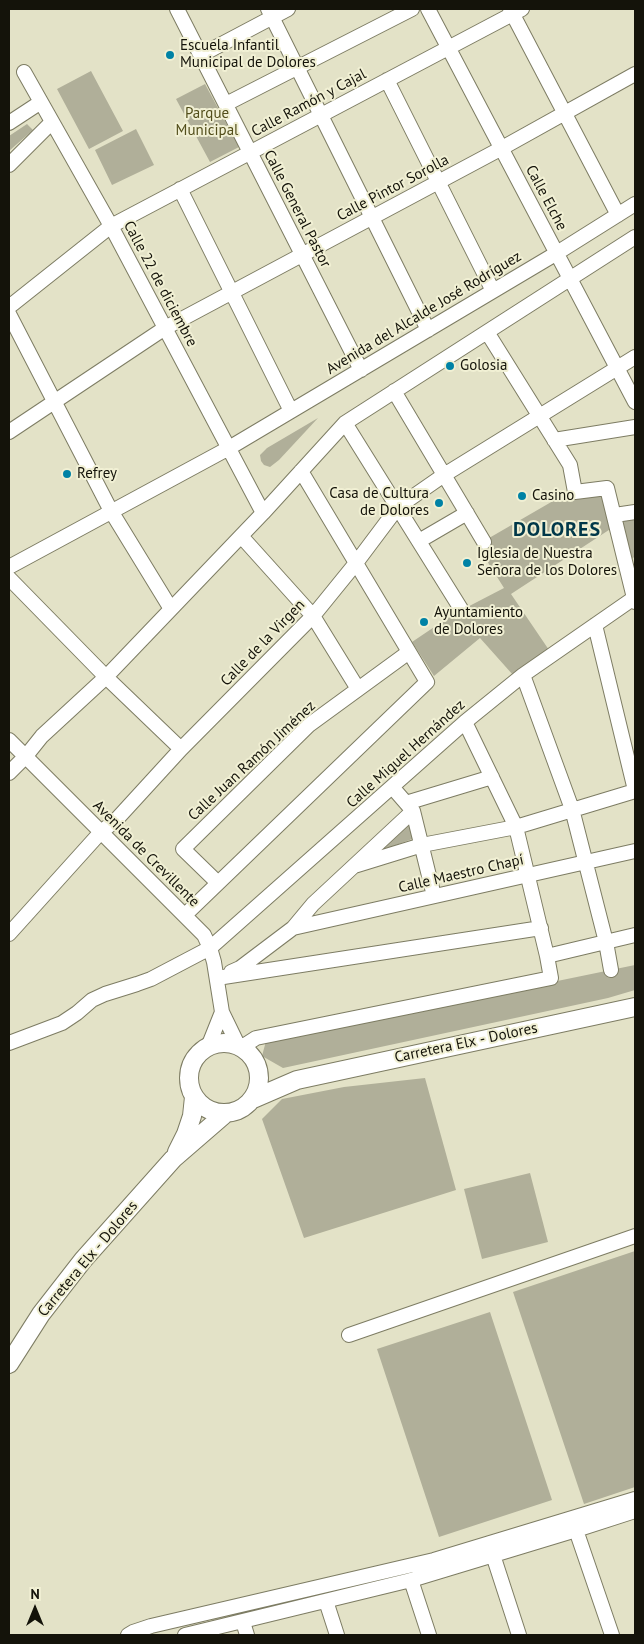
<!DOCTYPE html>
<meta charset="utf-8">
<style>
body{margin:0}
#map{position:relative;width:644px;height:1644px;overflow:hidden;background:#e3e2c7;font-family:"PT Sans",sans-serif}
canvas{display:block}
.frame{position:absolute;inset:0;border:10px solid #14130a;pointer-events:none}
.north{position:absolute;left:10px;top:1584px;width:50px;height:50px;-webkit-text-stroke:4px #f1f0d4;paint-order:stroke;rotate:0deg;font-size:14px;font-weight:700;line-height:20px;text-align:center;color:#14130a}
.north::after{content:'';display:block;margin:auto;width:18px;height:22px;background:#14130a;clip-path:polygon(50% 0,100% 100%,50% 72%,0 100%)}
</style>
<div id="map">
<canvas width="644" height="1644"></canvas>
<div class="frame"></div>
<div class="north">N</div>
</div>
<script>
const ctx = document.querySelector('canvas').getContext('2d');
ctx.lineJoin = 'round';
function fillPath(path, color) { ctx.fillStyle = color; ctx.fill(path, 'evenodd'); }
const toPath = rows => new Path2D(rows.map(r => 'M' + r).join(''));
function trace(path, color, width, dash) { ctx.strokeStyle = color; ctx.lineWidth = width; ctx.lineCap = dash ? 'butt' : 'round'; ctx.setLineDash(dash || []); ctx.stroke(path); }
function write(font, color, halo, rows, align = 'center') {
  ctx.font = font + ' "PT Sans",sans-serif'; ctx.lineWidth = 4; ctx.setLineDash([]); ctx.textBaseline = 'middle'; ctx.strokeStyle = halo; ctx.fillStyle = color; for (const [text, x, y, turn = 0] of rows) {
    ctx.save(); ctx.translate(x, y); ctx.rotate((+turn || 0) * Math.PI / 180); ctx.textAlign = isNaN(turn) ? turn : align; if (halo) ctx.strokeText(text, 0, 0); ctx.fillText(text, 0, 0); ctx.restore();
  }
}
const green = toPath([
 [91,71,123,131,89,149,57,89],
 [205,84,239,147,210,162,176,99],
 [27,124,33,130,9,151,9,136],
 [136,129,154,165,112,185,95,150],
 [318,418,279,460,270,467,264,465,261,461,260,455,267,448],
 [572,490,605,490,615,526,511,594,549,650,513,675,480,638,434,676,412,642,452,615,504,588,477,545],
 [635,512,635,556,630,561,618,515],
 [411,820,415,838,369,855],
 [635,965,635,990,608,998,283,1068,262,1056,266,1041],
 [425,1078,456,1190,304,1238,262,1119,282,1099,344,1087],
 [530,1173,548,1242,482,1259,464,1189],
 [635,1251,635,1487,584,1504,513,1292],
 [490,1312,552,1500,439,1537,377,1349]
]);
const minor = toPath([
 [177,9,361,370],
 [268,9,428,330],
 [428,9,635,402],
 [510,9,618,215],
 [201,55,288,9],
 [24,72,111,226,263,513],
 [387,80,493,291],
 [226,104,412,9],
 [9,123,41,102],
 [9,165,52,122],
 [180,189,291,411],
 [9,307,111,226,522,9],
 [9,314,111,511,171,609],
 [487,332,570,465,575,492,607,488,635,602],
 [394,391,484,542],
 [345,423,461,609],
 [9,432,165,328,502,148,635,74],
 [554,440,635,427],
 [615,515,635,512],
 [241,536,313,616,358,689],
 [419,541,467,513],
 [9,567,229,448,557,253,635,204],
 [9,578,106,677,181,749],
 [595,625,635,790],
 [523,675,572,809,606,942,611,970],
 [9,740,204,935,210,948,214,962,222,1012,238,1045],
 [9,773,26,756,42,736,106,677,263,513,345,423,635,237],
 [393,788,413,811,434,896],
 [406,803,492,777],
 [354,866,422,845,516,827,635,791],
 [218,883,183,849,309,725,409,652],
 [185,915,427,682,301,471],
 [293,928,635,851],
 [9,934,100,833,116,820,181,749,313,616,356,563,398,507,444,475,635,357],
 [547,956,635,935],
 [231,972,240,968,293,928,313,904,413,811],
 [217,978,541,928],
 [9,1043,62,1023,77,1013,92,1000,105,994,137,984,151,979,210,948,465,722,523,675,634,598],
 [208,1047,222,1012],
 [242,1047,256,1038,551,978,547,956,516,827,465,722],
 [349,1335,635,1236],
 [576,1530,612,1635],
 [493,1555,519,1635],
 [411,1580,429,1635],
 [326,1601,337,1635],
 [243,1622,247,1635],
 [128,1635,133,1632,151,1626,434,1560,635,1499],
 [185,1635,411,1580,576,1530,635,1511]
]);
const major = toPath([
 '189 1078a35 35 0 1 1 70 0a35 35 0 1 1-70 0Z',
 [253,1099,297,1080,635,1007],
 [177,1152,186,1134,192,1116,194,1097],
 [9,1364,41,1314,83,1260,173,1159,225,1114]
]);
const markers = [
 [170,55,5,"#0082a5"],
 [450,366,5,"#0082a5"],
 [67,474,5,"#0082a5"],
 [522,496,5,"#0082a5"],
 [439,503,5,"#0082a5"],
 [467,563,5,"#0082a5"],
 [424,622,5,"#0082a5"]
];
const poiNames = [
 ["Escuela Infantil",180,46],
 ["Municipal de Dolores",180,63],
 ["Golosia",460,366],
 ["Refrey",77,474],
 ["Casa de Cultura",429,494,"right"],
 ["de Dolores",429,511,"right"],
 ["Casino",532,496],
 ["Iglesia de Nuestra",477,554],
 ["Señora de los Dolores",477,571],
 ["Ayuntamiento",434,613],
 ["de Dolores",434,630]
];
const streetNames = [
 ["Calle Ramón y Cajal",309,103,-28],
 ["Calle Pintor Sorolla",393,188,-28],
 ["Calle Elche",546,198,62],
 ["Calle General Pastor",297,209,63],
 ["Calle 22 de diciembre",160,284,62],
 ["Avenida del Alcalde José Rodríguez",424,313,-31],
 ["Calle de la Virgen",263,643,-46],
 ["Calle Miguel Hernández",406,754,-42],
 ["Calle Juan Ramón Jiménez",252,761,-43],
 ["Avenida de Crevillente",146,854,45],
 ["Calle Maestro Chapí",461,874,-13],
 ["Carretera Elx - Dolores",466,1043,-12],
 ["Carretera Elx - Dolores",88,1259,-50]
];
const parkNames = [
 ["Parque",207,114],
 ["Municipal",207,131]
];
const districtNames = [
 ["DOLORES",557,530]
];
fillPath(green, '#b0af99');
trace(minor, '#7d7c63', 16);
trace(major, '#7d7c63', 20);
trace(minor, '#fff', 14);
trace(major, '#fff', 18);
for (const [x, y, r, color] of markers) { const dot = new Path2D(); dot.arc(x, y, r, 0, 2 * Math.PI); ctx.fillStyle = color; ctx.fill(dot); trace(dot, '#f1f0d4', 2); }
write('15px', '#14130a', '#f1f0d4', poiNames, 'left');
write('15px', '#14130a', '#f1f0d4', streetNames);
write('15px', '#524e1b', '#f1f0d4', parkNames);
ctx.letterSpacing = '1px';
write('bold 20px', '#013849', '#f1f0d4', districtNames);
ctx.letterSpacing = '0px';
</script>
